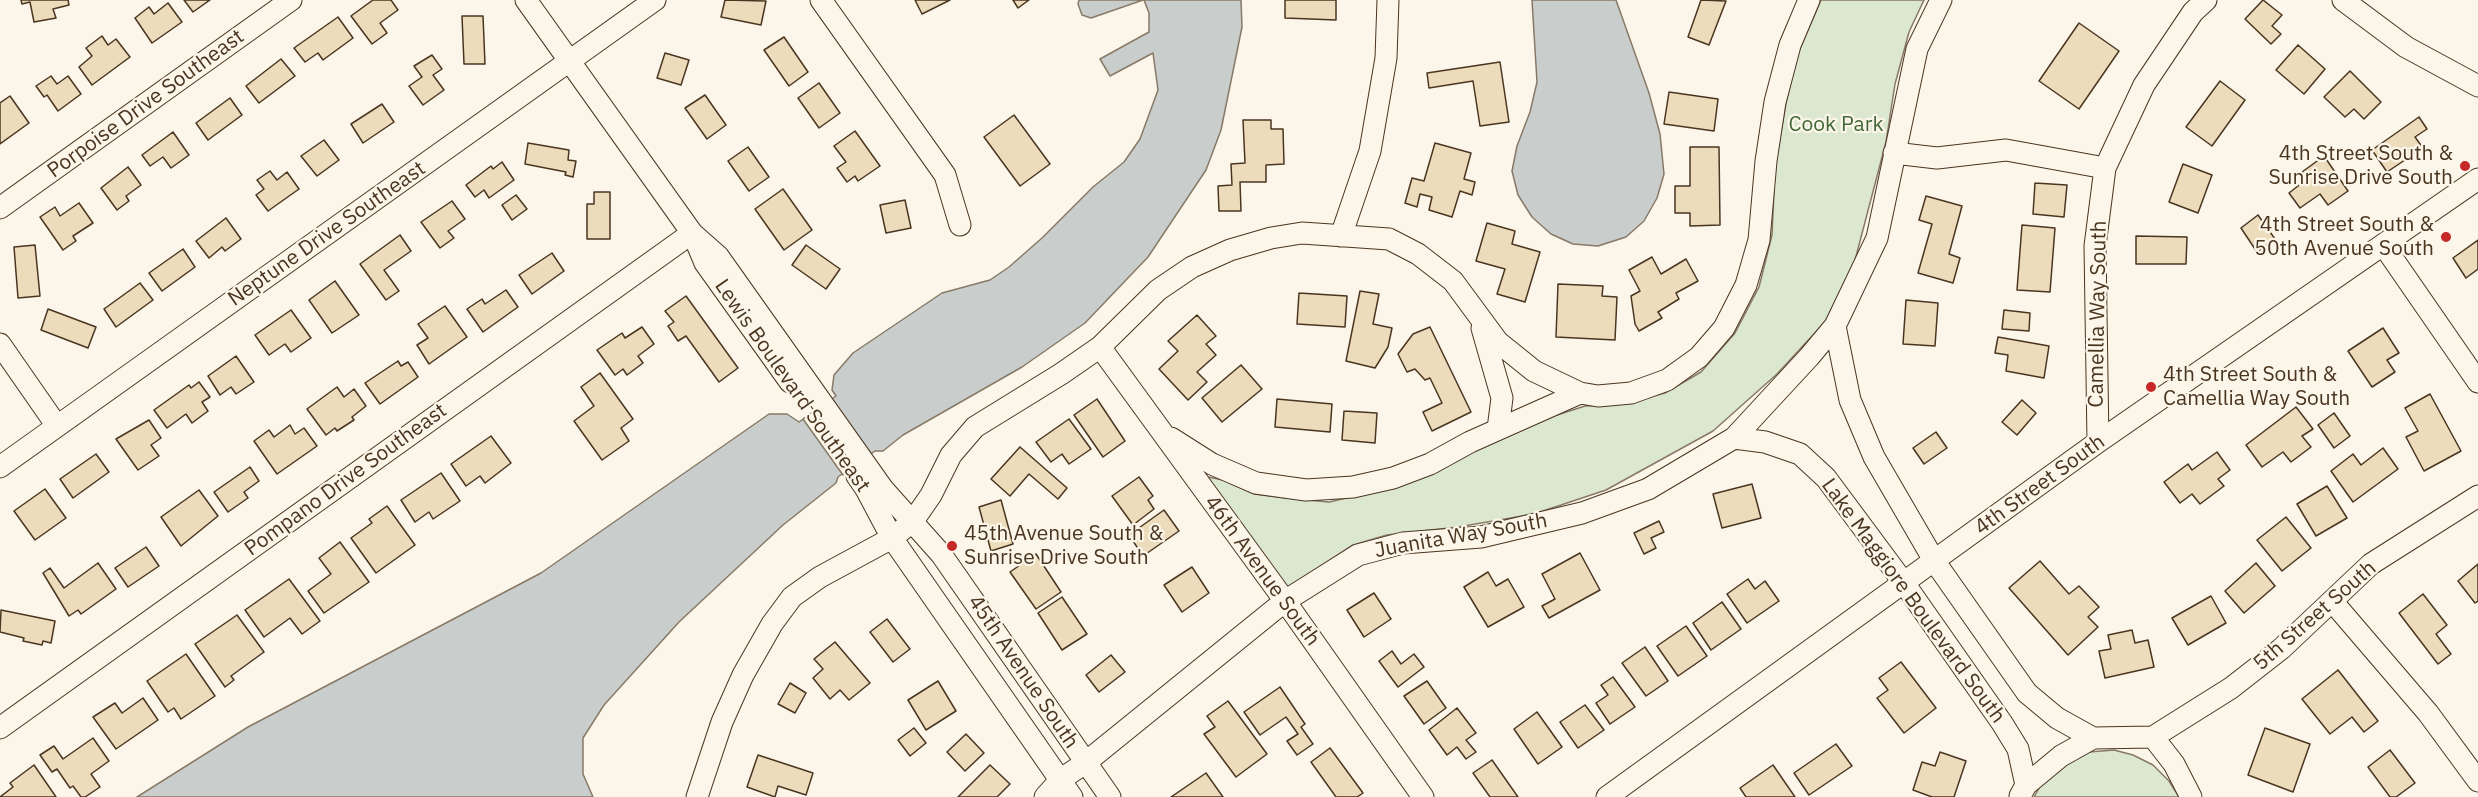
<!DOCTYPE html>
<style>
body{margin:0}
canvas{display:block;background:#fbf6e9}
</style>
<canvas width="2478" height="797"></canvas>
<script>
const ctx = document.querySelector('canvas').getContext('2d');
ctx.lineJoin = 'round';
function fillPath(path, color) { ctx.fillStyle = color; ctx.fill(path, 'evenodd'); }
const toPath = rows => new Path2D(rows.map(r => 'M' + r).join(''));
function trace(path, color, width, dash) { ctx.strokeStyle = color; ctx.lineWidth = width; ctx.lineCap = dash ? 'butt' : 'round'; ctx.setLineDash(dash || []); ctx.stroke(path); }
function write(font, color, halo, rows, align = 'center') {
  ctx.font = font + ' "IBM Plex Sans",sans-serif'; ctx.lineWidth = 4.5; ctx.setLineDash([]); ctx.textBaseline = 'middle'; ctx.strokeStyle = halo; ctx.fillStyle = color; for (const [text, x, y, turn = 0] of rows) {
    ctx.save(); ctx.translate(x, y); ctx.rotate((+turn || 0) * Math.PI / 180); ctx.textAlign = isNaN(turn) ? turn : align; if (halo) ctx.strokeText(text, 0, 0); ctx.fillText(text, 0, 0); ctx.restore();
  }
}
const green = toPath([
 [1821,0,1924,0,1909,32,1895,84,1886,142,1854,264,1825,322,1777,374,1713,431,1606,490,1534,514,1458,527,1387,535,1353,545,1286,589,1218,495,1208,477,1223,480,1254,494,1286,498,1329,502,1377,491,1554,416,1585,406,1624,404,1665,393,1701,372,1735,333,1759,287,1772,235,1775,167,1786,103,1796,58,1821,0],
 [2114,750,2133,755,2153,765,2169,781,2179,797,2034,797,2042,783,2062,765,2089,752,2114,750]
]);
const water = toPath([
 [1079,0,1143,0,1091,18,1082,15,1078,4,1079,0],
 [1144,0,1241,0,1242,27,1221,130,1206,170,1148,257,1085,323,1022,367,903,435,883,451,875,451,838,477,836,483,783,525,679,622,604,705,583,738,583,774,593,797,137,797,248,727,541,573,769,414,787,414,799,422,836,396,832,390,834,375,853,353,942,293,990,280,1009,267,1042,238,1093,187,1124,162,1140,139,1158,90,1153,53,1110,76,1100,59,1149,32,1149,13,1144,0],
 [1532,0,1616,0,1649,93,1660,134,1664,174,1657,198,1644,221,1626,237,1598,246,1573,244,1551,234,1532,217,1518,195,1512,171,1517,146,1530,112,1537,82,1532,0]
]);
const pier = toPath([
 [831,399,871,456,843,475,803,419,831,399]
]);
const building = toPath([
 [21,0,68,0,69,5,53,9,56,18,34,22,30,2,22,4,21,0],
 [184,0,210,0,193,12,184,0],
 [373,0,391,0,398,10,380,23,387,33,372,44,351,16,373,0],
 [725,0,766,1,761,25,721,17,725,0],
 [915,0,950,0,922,14,915,0],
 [1013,0,1029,0,1018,8,1013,0],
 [1285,0,1336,0,1336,20,1285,18,1285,0],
 [1701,0,1726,1,1709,45,1688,37,1701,0],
 [2263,0,2282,15,2272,26,2281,34,2271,44,2245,19,2263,0],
 [168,3,182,22,152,43,135,18,149,7,154,14,168,3],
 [462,16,483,16,485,64,464,64,462,16],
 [338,17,353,38,323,60,318,53,305,62,294,48,338,17],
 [2079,23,2119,51,2079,109,2039,81,2079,23],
 [102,36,108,45,116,39,130,57,92,85,79,67,92,56,86,48,102,36],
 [784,37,808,72,789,86,764,50,784,37],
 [2298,45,2325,69,2304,94,2276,70,2298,45],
 [665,53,689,60,681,85,657,78,665,53],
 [432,55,442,69,433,75,444,90,423,105,409,86,422,77,414,66,432,55],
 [281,59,295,76,259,103,246,86,281,59],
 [1500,62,1509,122,1480,126,1473,81,1429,88,1427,73,1500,62],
 [2350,71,2381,102,2364,119,2354,109,2345,117,2324,97,2350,71],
 [51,76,57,84,68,76,81,94,58,111,47,95,44,97,36,86,51,76],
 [2220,81,2245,100,2212,146,2186,127,2220,81],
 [819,83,840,113,819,128,798,98,819,83],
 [1669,92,1718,99,1714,131,1664,124,1669,92],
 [705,95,726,125,707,139,685,108,705,95],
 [10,96,29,123,0,144,0,103,10,96],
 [230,98,242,115,208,140,196,123,230,98],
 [382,104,394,122,363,143,351,124,382,104],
 [1014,115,1050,164,1020,186,984,137,1014,115],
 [2419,117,2427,129,2415,137,2423,148,2387,172,2372,150,2419,117],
 [1243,120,1271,120,1271,129,1283,129,1284,164,1266,165,1266,182,1240,182,1241,211,1219,211,1218,186,1232,185,1231,164,1245,163,1243,120],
 [855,131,880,166,858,181,855,176,847,182,837,168,846,162,834,146,855,131],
 [173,132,189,155,171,168,163,157,150,166,142,155,173,132],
 [324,140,339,160,317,176,301,156,324,140],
 [528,143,569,150,568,160,576,161,573,177,565,175,566,172,525,164,528,143],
 [1435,143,1471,153,1464,179,1475,182,1472,195,1460,191,1452,217,1429,210,1432,197,1420,194,1417,207,1405,203,1412,178,1424,181,1435,143],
 [748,147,769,177,749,191,728,161,748,147],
 [1690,147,1719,147,1720,225,1690,226,1690,213,1675,213,1675,186,1690,186,1690,147],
 [2324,156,2348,191,2328,205,2320,194,2300,208,2289,193,2307,179,2302,172,2324,156],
 [502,162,514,180,489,198,484,190,475,197,466,185,491,166,493,169,502,162],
 [2183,164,2212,175,2198,213,2169,202,2183,164],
 [128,167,141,185,126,196,129,201,117,210,101,188,128,167],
 [270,171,277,180,287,172,299,189,268,211,256,195,264,189,257,180,270,171],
 [2035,183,2067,185,2064,217,2033,214,2035,183],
 [783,189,812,230,784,250,755,209,783,189],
 [594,192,610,192,610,239,587,239,587,204,594,204,594,192],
 [516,195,527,209,512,220,502,205,516,195],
 [1926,196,1962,206,1949,254,1960,258,1953,283,1918,273,1932,224,1919,220,1926,196],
 [905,200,911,228,886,233,880,205,905,200],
 [452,201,465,219,448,231,454,238,440,248,421,222,452,201],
 [79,203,93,223,73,236,76,241,63,250,40,217,55,207,60,216,79,203],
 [2258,215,2275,239,2257,252,2241,228,2258,215],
 [226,218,241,239,225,251,222,247,209,258,196,241,226,218],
 [1487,223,1515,231,1512,244,1540,252,1525,302,1497,294,1505,269,1476,261,1487,223],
 [2022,225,2055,228,2050,292,2017,290,2022,225],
 [400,235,411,251,384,270,399,291,386,300,360,264,400,235],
 [2136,236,2187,237,2186,264,2136,264,2136,236],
 [2478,240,2478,269,2466,278,2453,258,2478,240],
 [35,245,40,296,18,298,14,247,35,245],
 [806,245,840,269,826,289,792,265,806,245],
 [183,249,195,267,162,291,149,273,183,249],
 [552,253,564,271,532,294,519,275,552,253],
 [1652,257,1661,274,1686,259,1698,281,1676,293,1679,299,1658,312,1662,318,1639,331,1635,324,1631,296,1640,291,1629,270,1652,257],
 [335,281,359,315,332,333,309,300,335,281],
 [140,283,153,300,116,327,104,309,140,283],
 [1558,284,1603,286,1602,296,1617,297,1615,340,1556,337,1558,284],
 [506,290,518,307,483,332,467,309,482,299,485,304,506,290],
 [1360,291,1379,294,1373,324,1392,328,1388,347,1375,368,1346,361,1360,291],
 [1299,293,1347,296,1345,327,1297,324,1299,293],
 [686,296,738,368,719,382,686,336,678,341,668,326,674,322,665,311,686,296],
 [1906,300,1938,303,1935,346,1903,344,1906,300],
 [445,306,467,337,429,364,417,345,428,338,418,324,445,306],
 [48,309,96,327,88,348,41,330,48,309],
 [291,310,311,338,291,352,285,344,269,355,255,335,291,310],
 [2004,310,2030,313,2029,331,2002,329,2004,310],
 [1197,315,1216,336,1206,344,1216,355,1197,372,1207,382,1188,400,1159,369,1178,351,1168,341,1197,315],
 [642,327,654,344,638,356,643,363,627,375,623,369,615,375,597,350,622,333,625,338,642,327],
 [1430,327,1471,412,1432,431,1423,412,1442,403,1430,378,1425,380,1415,369,1407,372,1398,354,1413,334,1430,327],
 [2383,328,2399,353,2387,360,2395,372,2372,387,2348,351,2383,328],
 [1998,337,2049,346,2044,378,2006,371,2008,355,1995,353,1998,337],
 [236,356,254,382,236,394,231,387,220,395,208,376,236,356],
 [398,361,401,366,408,362,418,377,380,404,365,383,398,361],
 [1241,365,1262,389,1222,422,1202,398,1241,365],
 [600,373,633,419,621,428,629,441,602,460,574,421,594,406,581,387,600,373],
 [199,382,210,397,202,402,208,411,192,423,186,414,167,428,154,410,189,385,191,388,199,382],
 [337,387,344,397,354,389,366,406,352,417,354,420,337,431,335,428,326,435,307,409,337,387],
 [2430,394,2461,451,2424,471,2406,437,2418,431,2405,408,2430,394],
 [1097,399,1125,441,1103,457,1074,415,1097,399],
 [1277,399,1332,404,1330,432,1275,427,1277,399],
 [2022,400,2036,413,2017,435,2002,422,2022,400],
 [2296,407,2313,429,2302,436,2311,447,2291,462,2283,452,2262,467,2246,445,2296,407],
 [1344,411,1377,413,1375,443,1342,440,1344,411],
 [2334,413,2350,436,2334,448,2318,425,2334,413],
 [1069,419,1091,449,1069,464,1062,454,1051,462,1036,442,1069,419],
 [149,420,161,438,151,445,159,456,138,470,116,439,149,420],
 [290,425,295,434,304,428,317,446,277,474,254,441,269,430,274,437,290,425],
 [1936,432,1947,448,1924,464,1913,448,1936,432],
 [491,436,511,463,485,483,480,476,466,486,451,464,491,436],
 [1020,447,1067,488,1058,499,1029,474,1010,496,991,479,1020,447],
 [2383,448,2398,469,2353,502,2331,471,2353,454,2361,465,2383,448],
 [2217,452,2230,470,2218,479,2224,486,2200,504,2192,494,2180,503,2164,482,2188,464,2192,470,2217,452],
 [96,454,109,472,73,498,60,479,96,454],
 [250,467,259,481,244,492,248,498,228,512,214,492,250,467],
 [441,473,460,501,433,519,429,512,415,522,401,500,441,473],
 [1139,477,1153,496,1148,500,1154,509,1133,525,1112,496,1139,477],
 [1752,484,1761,518,1722,528,1713,494,1752,484],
 [2327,486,2347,518,2316,536,2297,504,2327,486],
 [45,489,66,518,35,540,14,511,45,489],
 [199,490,218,516,181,546,161,517,199,490],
 [1001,500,1013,544,991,551,979,507,1001,500],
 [387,506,415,545,376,573,351,538,372,523,369,519,387,506],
 [1164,510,1179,531,1143,556,1129,535,1164,510],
 [2286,517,2311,548,2282,571,2257,540,2286,517],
 [1659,521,1664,532,1651,538,1656,548,1644,554,1634,533,1659,521],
 [340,542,369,582,324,613,308,591,331,574,319,558,340,542],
 [146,547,159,566,128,587,115,568,146,547],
 [1580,553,1600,590,1549,618,1542,606,1555,599,1542,574,1580,553],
 [1036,554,1061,592,1036,609,1010,572,1036,554],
 [2040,561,2069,594,2079,586,2099,607,2088,617,2098,627,2068,655,2009,588,2040,561],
 [98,563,116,589,81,614,78,610,69,616,43,573,50,568,64,588,98,563],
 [2256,563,2275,586,2244,613,2225,591,2256,563],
 [2478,564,2478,601,2475,603,2458,581,2478,564],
 [1192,567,1209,593,1182,612,1164,585,1192,567],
 [1488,572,1496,586,1508,579,1524,607,1488,627,1464,587,1488,572],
 [289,579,320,621,302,634,290,618,264,637,245,610,289,579],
 [1748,579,1755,589,1765,581,1779,601,1747,623,1727,594,1748,579],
 [1374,593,1391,619,1364,637,1347,610,1374,593],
 [2423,594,2447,625,2436,634,2451,654,2438,664,2399,613,2423,594],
 [2211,596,2226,623,2188,645,2172,618,2211,596],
 [1062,597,1087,634,1062,650,1038,613,1062,597],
 [1722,602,1741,629,1711,650,1693,623,1722,602],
 [1,610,55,621,51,643,43,641,42,645,23,641,24,638,0,632,1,610],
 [237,615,264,652,231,676,234,680,225,687,195,644,237,615],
 [887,619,910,649,893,662,870,632,887,619],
 [1686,626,1707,656,1678,676,1657,646,1686,626],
 [2132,630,2135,643,2148,640,2154,667,2105,678,2099,651,2111,649,2108,635,2132,630],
 [835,642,870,683,849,700,840,690,830,699,813,678,823,669,814,659,835,642],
 [1645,647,1668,681,1646,696,1622,663,1645,647],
 [1392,651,1401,664,1414,654,1424,667,1398,687,1379,661,1392,651],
 [186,654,215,696,181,719,174,708,168,712,147,681,186,654],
 [1111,655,1125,672,1099,692,1086,675,1111,655],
 [1901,662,1936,708,1904,733,1877,698,1888,690,1879,678,1901,662],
 [2338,670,2378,721,2364,732,2352,717,2330,734,2302,699,2338,670],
 [1613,677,1635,707,1610,724,1596,703,1608,695,1601,685,1613,677],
 [938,681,956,711,926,730,908,700,938,681],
 [1427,681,1446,708,1424,724,1404,696,1427,681],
 [790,683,806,693,795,713,778,704,790,683],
 [1280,687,1305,724,1301,727,1313,744,1297,755,1287,741,1298,734,1286,717,1260,735,1244,712,1280,687],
 [143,698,158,720,116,749,93,717,115,703,122,713,143,698],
 [1228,701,1267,754,1236,777,1204,734,1215,727,1207,716,1228,701],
 [1585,705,1604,730,1578,748,1560,722,1585,705],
 [1457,708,1476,733,1466,740,1476,752,1466,759,1457,747,1447,755,1429,730,1457,708],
 [1537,712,1562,747,1538,764,1514,729,1537,712],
 [914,728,926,743,910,756,898,740,914,728],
 [2265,728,2310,744,2293,792,2248,775,2265,728],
 [966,734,984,753,965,771,947,752,966,734],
 [93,738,109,761,91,774,100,787,85,797,81,797,73,786,70,788,57,769,52,772,40,755,54,746,63,759,93,738],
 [1836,744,1852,766,1809,795,1794,773,1836,744],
 [1330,748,1363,793,1357,797,1336,797,1311,762,1330,748],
 [2390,750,2415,783,2396,797,2390,797,2368,767,2390,750],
 [1940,752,1966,761,1954,797,1932,797,1913,790,1922,762,1935,766,1940,752],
 [758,755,813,773,806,795,778,786,775,797,747,787,758,755],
 [1492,760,1518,797,1490,797,1473,773,1492,760],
 [34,765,56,797,0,797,13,787,10,783,34,765],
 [990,765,1010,784,997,797,958,797,990,765],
 [1773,765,1795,797,1746,797,1740,788,1773,765],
 [1206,773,1223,797,1171,797,1206,773]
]);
const minor = toPath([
 [526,0,692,233,718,256,883,489,941,554,1110,797],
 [821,0,945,175,960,225],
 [2343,0,2406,47,2478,86],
 [1894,153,1937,158,2006,150,2105,168],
 [0,208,291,0],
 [1341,236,1370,151,1386,58,1388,0],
 [695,239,705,263,790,382],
 [2384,246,2478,382],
 [1835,326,1850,400,1874,457,1935,562,2027,693,2057,718,2093,738],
 [1482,328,1502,398,1498,429],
 [0,344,57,426],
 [1100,347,1285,601,1423,797],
 [1171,438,1212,464,1256,483,1306,490,1353,487,1393,478,1430,464,1470,442,1580,393],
 [1734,438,1765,442,1800,454,1826,478,1904,583,2002,723,2018,749,2026,785],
 [2098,442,2095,246,2105,168,2144,85,2193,12,2206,0],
 [0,467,655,0],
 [857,476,866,489,892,538,1072,797],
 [2332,601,2428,713,2478,781],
 [0,728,692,233],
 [2153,737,2231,688,2281,649,2371,564,2478,496],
 [2153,737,2174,764,2191,797],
 [2020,796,2026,785,2061,756,2093,738,2153,737],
 [697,797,722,722,743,675,772,624,792,597,820,577,892,538,913,521,931,495,951,455,975,427,1061,374,1100,347,1158,290,1192,267,1230,250,1271,238,1302,233,1389,239,1418,254,1453,281,1498,342,1534,371,1580,393,1598,396,1631,393,1667,380,1699,357,1724,328,1746,285,1759,240,1766,161,1775,102,1790,45,1809,0],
 [1045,797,1060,780,1085,763,1285,601,1358,555,1403,543,1481,537,1582,513,1648,489,1734,438,1809,357,1835,326,1877,238,1917,49,1941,0],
 [1607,797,2098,442,2478,179]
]);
const markers = [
 [2465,166,6,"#c62828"],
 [2446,237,6,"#c62828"],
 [2151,387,6,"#c62828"],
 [952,546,6,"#c62828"]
];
const streetNames = [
 ["Porpoise Drive Southeast",146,104,-36],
 ["Neptune Drive Southeast",327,234,-35],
 ["Camellia Way South",2098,314,-89],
 ["Lewis Boulevard Southeast",792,386,55],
 ["Pompano Drive Southeast",346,480,-36],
 ["4th Street South",2040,485,-36],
 ["Juanita Way South",1461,536,-10],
 ["46th Avenue South",1262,571,54],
 ["Lake Maggiore Boulevard South",1913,601,54],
 ["5th Street South",2315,616,-41],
 ["45th Avenue South",1023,672,56]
];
const parkNames = [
 ["Cook Park",1836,125]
];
const poiNames = [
 ["4th Street South &",2453,154],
 ["Sunrise Drive South",2453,178],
 ["4th Street South &",2434,225],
 ["50th Avenue South",2434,249],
 ["4th Street South &",2163,375,"left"],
 ["Camellia Way South",2163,399,"left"],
 ["45th Avenue South &",964,534,"left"],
 ["Sunrise Drive South",964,558,"left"]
];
fillPath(green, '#dce7d0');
trace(green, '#887966', 1.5);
fillPath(water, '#c9cecd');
trace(water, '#887966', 1.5);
fillPath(pier, '#fbf6e9');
trace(pier, '#887966', 1.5);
fillPath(building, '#ecdcbc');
trace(building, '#4a3520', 1.5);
trace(minor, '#4a3520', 23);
trace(minor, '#fbf6e9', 21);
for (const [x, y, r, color] of markers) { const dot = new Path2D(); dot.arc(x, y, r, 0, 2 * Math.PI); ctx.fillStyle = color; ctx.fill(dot); trace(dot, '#fbf6e9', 2); }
write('21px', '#4a3520', '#fbf6e9', streetNames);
write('21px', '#436837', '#fbf6e9', parkNames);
write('21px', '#4a3520', '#fbf6e9', poiNames, 'right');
</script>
